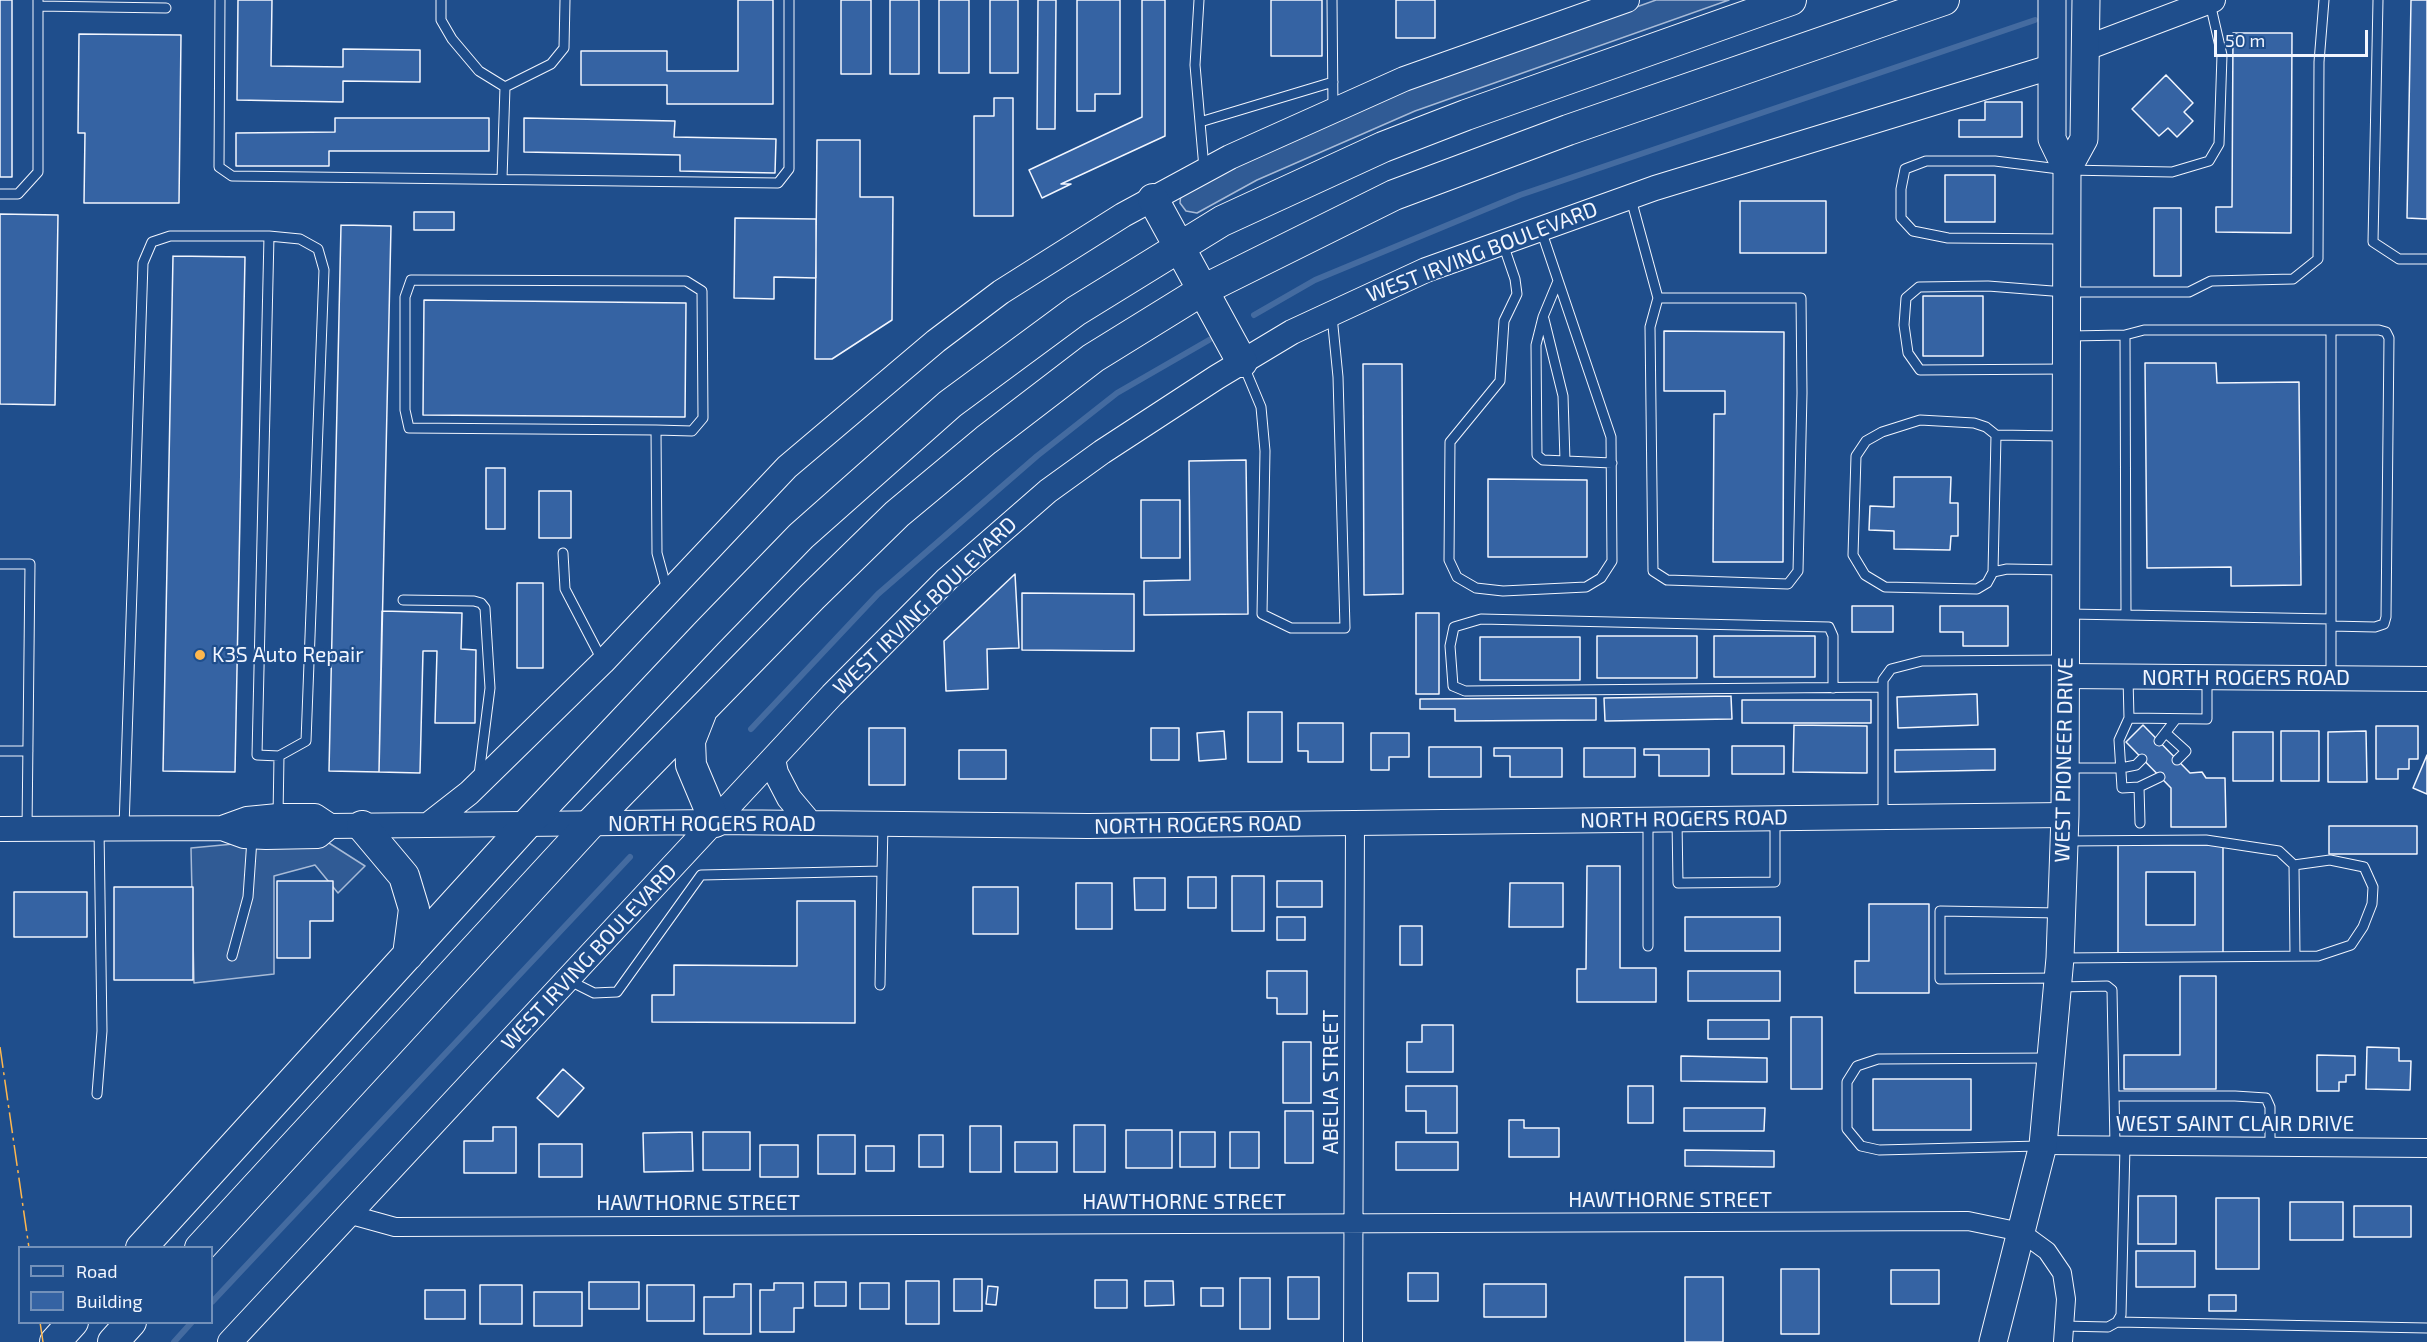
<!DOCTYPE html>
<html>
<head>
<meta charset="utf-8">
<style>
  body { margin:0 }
  #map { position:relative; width:2427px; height:1342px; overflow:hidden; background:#1f4e8c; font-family:"Exo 2",sans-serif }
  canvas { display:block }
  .legend { position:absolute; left:18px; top:1246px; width:195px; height:78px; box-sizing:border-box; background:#1f4e8c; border:2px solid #7391ba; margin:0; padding:8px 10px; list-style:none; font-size:18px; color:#f2f6ff }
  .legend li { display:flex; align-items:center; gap:12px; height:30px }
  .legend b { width:30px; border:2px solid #7391ba }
  .scale { position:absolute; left:2214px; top:30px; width:154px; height:27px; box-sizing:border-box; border:3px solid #f2f6ff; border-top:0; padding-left:8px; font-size:18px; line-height:21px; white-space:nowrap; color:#f2f6ff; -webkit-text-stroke:4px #1f4e8c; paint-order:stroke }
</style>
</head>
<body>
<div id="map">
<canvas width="2427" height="1342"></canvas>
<ul class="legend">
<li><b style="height:8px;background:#1f4e8c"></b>Road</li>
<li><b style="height:16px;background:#3563a3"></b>Building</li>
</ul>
<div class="scale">50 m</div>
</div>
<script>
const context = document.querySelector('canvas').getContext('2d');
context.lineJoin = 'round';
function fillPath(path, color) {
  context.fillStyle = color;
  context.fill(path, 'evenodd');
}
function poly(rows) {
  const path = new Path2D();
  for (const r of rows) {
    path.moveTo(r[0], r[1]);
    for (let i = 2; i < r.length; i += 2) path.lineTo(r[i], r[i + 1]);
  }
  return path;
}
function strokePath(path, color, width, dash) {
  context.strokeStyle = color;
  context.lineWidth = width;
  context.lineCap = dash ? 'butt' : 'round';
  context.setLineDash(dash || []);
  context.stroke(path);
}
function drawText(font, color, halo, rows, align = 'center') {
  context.font = font + ' "Exo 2",sans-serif';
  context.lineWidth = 4.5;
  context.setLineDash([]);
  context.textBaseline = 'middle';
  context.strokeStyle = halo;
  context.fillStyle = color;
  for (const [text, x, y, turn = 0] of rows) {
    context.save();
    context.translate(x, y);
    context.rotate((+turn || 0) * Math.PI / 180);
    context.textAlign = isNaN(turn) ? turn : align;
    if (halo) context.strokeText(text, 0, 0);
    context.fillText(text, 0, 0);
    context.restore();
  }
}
const built = poly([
  [1656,0,1729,0,1415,111,1257,180,1197,213,1186,211,1180,203,1181,193,1306,131,1423,83,1656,0],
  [318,836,365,866,338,893,315,865,274,876,274,974,194,983,191,848,318,836]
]);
const stream = poly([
  [1254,315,1315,280,1520,195,2035,20],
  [751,729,878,594,1037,456,1117,393,1209,340],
  [212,1302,630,857],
  [174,1342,192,1322]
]);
const building = poly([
  [0,0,12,0,12,177,0,177,0,0],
  [238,0,272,0,271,66,343,67,343,49,420,50,420,82,343,81,343,102,237,100,238,0],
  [738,0,773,0,773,104,667,104,667,85,581,85,581,51,667,51,667,71,738,71,738,0],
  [841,0,871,0,871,74,841,74,841,0],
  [890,0,919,0,919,74,890,74,890,0],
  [939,0,969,0,969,73,939,73,939,0],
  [990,0,1018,0,1018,73,990,73,990,0],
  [1038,0,1056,0,1055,129,1037,129,1038,0],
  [1077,0,1120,0,1120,94,1095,94,1095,111,1077,111,1077,0],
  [1142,0,1165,0,1165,136,1061,184,1071,184,1042,198,1029,170,1142,117,1142,0],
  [1271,0,1322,0,1322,56,1271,56,1271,0],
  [1396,0,1435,0,1435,38,1396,38,1396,0],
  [2411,0,2427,0,2427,219,2407,218,2411,0],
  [2233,33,2292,33,2291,233,2216,232,2216,207,2232,207,2233,33],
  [79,34,181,35,179,203,84,203,85,133,78,133,79,34],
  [2166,75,2193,103,2184,112,2193,121,2177,137,2168,128,2159,136,2132,109,2166,75],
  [994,98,1013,98,1013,216,974,216,974,116,994,116,994,98],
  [1985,102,2022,102,2022,137,1959,137,1959,120,1985,120,1985,102],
  [335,118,489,118,489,151,329,151,329,166,236,166,236,133,335,132,335,118],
  [524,118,675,121,674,137,776,139,775,173,680,171,680,155,524,152,524,118],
  [817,140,860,140,860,197,893,197,892,320,832,359,815,359,817,140],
  [1945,175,1995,175,1995,222,1945,222,1945,175],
  [1740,201,1826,201,1826,253,1740,253,1740,201],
  [2154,208,2181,208,2181,276,2154,276,2154,208],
  [414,212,454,212,454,230,414,230,414,212],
  [0,214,58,215,55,405,0,404,0,214],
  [735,218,816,219,816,278,774,277,774,299,734,298,735,218],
  [341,225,391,226,379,772,329,771,341,225],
  [173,256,245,257,235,772,163,771,173,256],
  [1923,296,1983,296,1983,356,1923,356,1923,296],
  [424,300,686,303,685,417,423,415,424,300],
  [1664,331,1784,332,1783,562,1713,562,1714,414,1725,414,1725,391,1664,391,1664,331],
  [2145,363,2216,363,2217,383,2299,382,2301,585,2231,586,2231,567,2147,568,2145,363],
  [1363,364,1402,364,1403,594,1364,595,1363,364],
  [1246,460,1248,614,1144,615,1144,581,1190,580,1189,461,1246,460],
  [486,468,505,468,505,529,486,529,486,468],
  [1894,477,1951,477,1950,503,1958,503,1958,536,1951,536,1950,550,1894,549,1894,531,1869,530,1870,506,1894,507,1894,477],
  [1488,479,1587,480,1587,557,1488,557,1488,479],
  [539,491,571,491,571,538,539,538,539,491],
  [1141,500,1180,500,1180,558,1141,558,1141,500],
  [1015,574,1019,648,987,649,988,689,946,691,944,641,1015,574],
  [517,583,543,583,543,668,517,668,517,583],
  [1022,593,1134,594,1134,651,1022,650,1022,593],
  [1852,606,1893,606,1893,632,1852,632,1852,606],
  [1940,606,2008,606,2008,646,1963,646,1963,632,1940,632,1940,606],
  [382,611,462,613,461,649,476,650,475,723,435,723,437,651,423,651,420,773,379,772,382,611],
  [1416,613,1439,613,1439,694,1416,694,1416,613],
  [1597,636,1697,636,1697,678,1597,678,1597,636],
  [1714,636,1815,636,1815,677,1714,677,1714,636],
  [1480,637,1580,637,1580,680,1480,680,1480,637],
  [1977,694,1978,725,1898,728,1897,697,1977,694],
  [1731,696,1732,719,1605,721,1604,698,1731,696],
  [1596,698,1596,720,1455,721,1455,709,1420,709,1420,699,1596,698],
  [1742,700,1871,700,1871,723,1742,723,1742,700],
  [1248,712,1282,712,1282,762,1248,762,1248,712],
  [1298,723,1343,723,1343,762,1308,762,1308,751,1298,751,1298,723],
  [1794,725,1867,726,1867,773,1793,772,1794,725],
  [2143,725,2190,773,2202,772,2206,778,2225,778,2226,827,2171,827,2171,788,2126,742,2143,725],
  [2376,726,2418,726,2418,759,2409,759,2409,769,2398,769,2398,779,2376,779,2376,726],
  [869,728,905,728,905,785,869,785,869,728],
  [1151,728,1179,728,1179,760,1151,760,1151,728],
  [1224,731,1226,759,1199,761,1197,733,1224,731],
  [2281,731,2319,731,2319,781,2281,781,2281,731],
  [2366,731,2367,782,2328,782,2328,732,2366,731],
  [2233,732,2273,732,2273,781,2233,781,2233,732],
  [1371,733,1409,733,1409,757,1389,757,1389,770,1371,770,1371,733],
  [1732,746,1784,746,1784,774,1732,774,1732,746],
  [1429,747,1481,747,1481,777,1429,777,1429,747],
  [1494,748,1562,748,1562,777,1510,777,1510,756,1494,756,1494,748],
  [1584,748,1635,748,1635,777,1584,777,1584,748],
  [1644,749,1709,749,1709,776,1659,776,1659,755,1644,755,1644,749],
  [1995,749,1995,770,1895,772,1895,750,1995,749],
  [959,750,1006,750,1006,779,959,779,959,750],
  [2427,755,2427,794,2413,788,2427,755],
  [2329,826,2417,826,2417,854,2329,854,2329,826],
  [2118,845,2223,845,2223,953,2118,953,2118,845],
  [2146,872,2195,872,2195,925,2146,925,2146,872],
  [1587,866,1620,866,1620,968,1656,968,1656,1002,1577,1002,1577,969,1586,969,1587,866],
  [1232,876,1264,876,1264,931,1232,931,1232,876],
  [1188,877,1216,877,1216,908,1188,908,1188,877],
  [1134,878,1165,878,1165,910,1135,910,1134,878],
  [277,881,333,881,333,921,310,921,310,958,277,958,277,881],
  [1277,881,1322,881,1322,907,1277,907,1277,881],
  [1076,883,1112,883,1112,929,1076,929,1076,883],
  [1510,883,1563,883,1563,927,1509,927,1510,883],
  [114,887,193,887,193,980,114,980,114,887],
  [973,887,1018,887,1018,934,973,934,973,887],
  [14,892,87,892,87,937,14,937,14,892],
  [797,901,855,901,855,1023,652,1022,652,995,674,995,674,965,797,966,797,901],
  [1869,904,1929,904,1929,993,1855,993,1855,961,1869,961,1869,904],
  [1277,917,1305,917,1305,940,1277,940,1277,917],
  [1685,917,1780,917,1780,951,1685,951,1685,917],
  [1400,926,1422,926,1422,965,1400,965,1400,926],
  [1267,971,1307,971,1307,1014,1277,1014,1277,998,1267,998,1267,971],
  [1688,971,1780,971,1780,1001,1688,1001,1688,971],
  [2180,976,2216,976,2216,1089,2124,1089,2124,1055,2180,1055,2180,976],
  [1791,1017,1822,1017,1822,1089,1791,1089,1791,1017],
  [1708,1020,1769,1020,1769,1039,1708,1039,1708,1020],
  [1422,1025,1453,1025,1453,1072,1407,1072,1407,1042,1422,1042,1422,1025],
  [1283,1042,1311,1042,1311,1103,1283,1103,1283,1042],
  [2367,1047,2399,1048,2399,1061,2411,1061,2410,1090,2366,1089,2367,1047],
  [2317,1055,2355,1056,2355,1075,2346,1075,2346,1082,2339,1082,2339,1091,2317,1091,2317,1055],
  [1681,1056,1767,1058,1767,1082,1681,1081,1681,1056],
  [563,1069,584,1088,558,1117,537,1098,563,1069],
  [1873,1079,1971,1079,1971,1130,1873,1130,1873,1079],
  [1406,1086,1457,1086,1457,1133,1426,1133,1426,1111,1406,1111,1406,1086],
  [1628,1086,1653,1086,1653,1123,1628,1123,1628,1086],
  [1684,1108,1765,1108,1764,1131,1684,1131,1684,1108],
  [1285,1111,1313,1111,1313,1163,1285,1163,1285,1111],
  [1509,1120,1524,1120,1524,1128,1559,1128,1559,1157,1509,1157,1509,1120],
  [1074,1125,1105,1125,1105,1172,1074,1172,1074,1125],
  [970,1126,1001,1126,1001,1172,970,1172,970,1126],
  [493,1127,516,1127,516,1173,464,1173,464,1141,493,1141,493,1127],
  [1126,1130,1172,1130,1172,1168,1126,1168,1126,1130],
  [692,1132,693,1171,644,1172,643,1133,692,1132],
  [703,1132,750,1132,750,1170,703,1170,703,1132],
  [1180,1132,1215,1132,1215,1167,1180,1167,1180,1132],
  [1230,1132,1259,1132,1259,1168,1230,1168,1230,1132],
  [818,1135,855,1135,855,1174,818,1174,818,1135],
  [919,1135,943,1135,943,1167,919,1167,919,1135],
  [1015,1142,1057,1142,1057,1172,1015,1172,1015,1142],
  [1396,1142,1458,1142,1458,1170,1396,1170,1396,1142],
  [539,1144,582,1144,582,1177,539,1177,539,1144],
  [760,1145,798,1145,798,1177,760,1177,760,1145],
  [866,1146,894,1146,894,1171,866,1171,866,1146],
  [1685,1150,1774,1151,1774,1167,1685,1166,1685,1150],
  [2138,1196,2176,1196,2176,1244,2138,1244,2138,1196],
  [2216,1198,2259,1198,2259,1269,2216,1269,2216,1198],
  [2290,1202,2343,1202,2343,1240,2290,1240,2290,1202],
  [2354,1206,2411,1206,2411,1237,2354,1237,2354,1206],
  [2136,1251,2195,1251,2195,1287,2136,1287,2136,1251],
  [1781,1269,1819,1269,1819,1334,1781,1334,1781,1269],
  [1891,1270,1939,1270,1939,1304,1891,1304,1891,1270],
  [1408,1273,1438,1273,1438,1301,1408,1301,1408,1273],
  [1288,1277,1319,1277,1319,1319,1288,1319,1288,1277],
  [1685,1277,1723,1277,1723,1342,1685,1342,1685,1277],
  [1240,1278,1270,1278,1270,1329,1240,1329,1240,1278],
  [954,1279,982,1279,982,1311,954,1311,954,1279],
  [1095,1280,1127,1280,1127,1308,1095,1308,1095,1280],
  [906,1281,939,1281,939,1324,906,1324,906,1281],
  [1145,1281,1173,1281,1174,1305,1145,1306,1145,1281],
  [589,1282,639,1282,639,1309,589,1309,589,1282],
  [815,1282,846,1282,846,1306,815,1306,815,1282],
  [774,1283,803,1283,803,1308,794,1308,794,1332,760,1332,760,1290,774,1290,774,1283],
  [860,1283,889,1283,889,1309,860,1309,860,1283],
  [734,1284,751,1284,751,1334,704,1334,704,1297,734,1297,734,1284],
  [1484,1284,1546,1284,1546,1317,1484,1317,1484,1284],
  [480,1285,522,1285,522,1324,480,1324,480,1285],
  [647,1285,694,1285,694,1321,647,1321,647,1285],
  [988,1286,998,1287,996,1305,986,1304,988,1286],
  [1201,1288,1223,1288,1223,1306,1201,1306,1201,1288],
  [425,1290,465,1290,465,1319,425,1319,425,1290],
  [534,1292,582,1292,582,1326,534,1326,534,1292],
  [2209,1295,2236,1295,2236,1311,2209,1311,2209,1295]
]);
const service = poly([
  [220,0,219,167,232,176,778,183,789,169,789,0],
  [441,0,441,20,452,39,479,71,505,87],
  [1199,0,1195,65,1204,168],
  [1332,0,1333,109],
  [2378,0,2373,242,2399,259,2427,259],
  [38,6,166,8],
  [1200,122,1333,82],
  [502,179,505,87,551,64,564,48,565,0],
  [0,194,18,194,38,172,38,0],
  [1631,199,1658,298,1650,327,1653,571,1667,580,1788,584,1798,571,1802,393,1801,298,1658,298],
  [269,236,257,755,279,756],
  [2063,239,1948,238,1913,231,1901,218,1901,189,1905,169,1926,161,1995,161,2067,170,2172,172,2209,161,2219,144,2222,55,2210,3],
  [1503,244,1515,279,1517,294,1504,321,1500,381,1450,442,1449,560,1457,577,1476,588,1503,591,1586,587,1601,578,1612,561,1611,437,1541,230],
  [1558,281,1543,317,1536,345,1537,455,1543,460,1612,463],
  [1544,319,1563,396,1565,461],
  [2125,335,2126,615,2331,619],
  [2070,336,2125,335,2144,330,2331,330,2331,676],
  [1243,364,1261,407,1265,451,1262,614,1291,628,1345,628,1338,377,1332,316],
  [2065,369,1920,370,1908,353,1904,325,1906,298,1919,287,1988,286,2065,292,2189,292,2211,281,2293,279,2318,259,2319,62,2324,0],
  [656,430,409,428,405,410,405,297,411,280,686,281,702,291,703,418,692,431,656,430,657,553,667,590],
  [2062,436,1996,435,1986,427,1974,423,1920,420,1882,432,1866,441,1856,456,1853,555,1865,575,1885,587,1977,589,1987,583,1993,572,2007,569,2065,570],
  [563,553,565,589,602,660],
  [0,564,30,564,27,829],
  [1993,572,1996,435],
  [403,600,474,601,481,603,485,608,490,688,479,775],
  [2068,614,2126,615],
  [2331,626,2375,627,2384,624,2386,617,2389,338,2386,332,2379,330,2331,330],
  [2128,678,2129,718,2207,719,2207,678],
  [1833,688,1833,636,1829,627,1481,619,1454,627,1450,646,1453,686,1465,691,1883,687],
  [2129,718,2119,740,2122,788,2139,787,2160,777],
  [2166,733,2186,751,2177,760],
  [2159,741,2176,719],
  [0,751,28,751],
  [2068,768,2121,768,2136,765,2142,759],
  [2139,787,2140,823],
  [1883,816,1883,680,1891,669,1922,661,2063,660],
  [1677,822,1678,883,1775,882,1775,820],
  [124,827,143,263,152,242,170,236,269,236,300,239,318,249,324,270,306,741,279,756,278,816],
  [2066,841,2206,840,2279,851,2294,865,2295,956],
  [882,871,883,825],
  [1648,946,1648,822],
  [232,956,248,897,252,839],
  [2061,958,2318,956,2351,945,2363,927,2372,904,2373,887,2364,867,2330,860,2294,865],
  [2056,978,1940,979,1940,911,2060,913],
  [570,981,594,993,617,992,701,875,882,871,880,985],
  [2060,987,2107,986,2112,990,2115,1146],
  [97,1094,102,1031,99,829],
  [2114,1096,2235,1096,2266,1098,2270,1107,2270,1147],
  [2039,1146,1879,1150,1861,1146,1847,1129,1847,1082,1857,1066,1878,1059,2047,1058],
  [2117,1322,2427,1328],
  [2063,1326,2108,1327,2117,1322,2121,1315,2125,1146]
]);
const minor = poly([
  [2043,1145,2427,1148],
  [348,1214,395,1227,1968,1221,2021,1232,2047,1251,2062,1273,2066,1299,2063,1342],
  [1353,1342,1355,823]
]);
const tertiary = poly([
  [2086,48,2213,0],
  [2065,676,2427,679],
  [773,759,776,773,789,798,810,823],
  [428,825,469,793,603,662,787,467,936,341,1001,292,1123,215,1230,157,1404,79,1627,0],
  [222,828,247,819,278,816,315,816,330,826,715,822,1088,826,2065,815],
  [0,829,222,828,244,836,266,837,318,836,330,826],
  [230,1342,832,695,947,579,1048,491,1102,452,1217,377,1292,332,1426,270,1655,188,2051,67]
]);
const secondary = poly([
  [2067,170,2084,139,2086,0],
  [1993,1342,2043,1145,2060,958,2065,815,2067,170,2052,139,2052,0]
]);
const primary = poly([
  [1153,199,1242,362],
  [701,713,690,741,691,765,715,822],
  [362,826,404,876,414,909,408,955],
  [141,1248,526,825,707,633,801,536,950,404,1076,311,1222,221,1383,147,1466,115,1791,0],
  [200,1248,590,824,812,597,897,514,986,440,1093,358,1203,290,1394,195,1568,130,1944,0],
  [55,1342,73,1322],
  [113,1342,131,1322]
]);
const power = poly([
  [0,1047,29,1248],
  [40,1322,43,1342]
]);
const markers = [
  [200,655,6,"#ffb74d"]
];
const streetNames = [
  ["WEST IRVING BOULEVARD",1482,252,-21],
  ["WEST IRVING BOULEVARD",925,606,-44],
  ["NORTH ROGERS ROAD",2246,678],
  ["WEST PIONEER DRIVE",2064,760,-89],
  ["NORTH ROGERS ROAD",1684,819,-1],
  ["NORTH ROGERS ROAD",712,824],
  ["NORTH ROGERS ROAD",1198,825,-1],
  ["WEST IRVING BOULEVARD",589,957,-47],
  ["ABELIA STREET",1331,1082,-90],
  ["WEST SAINT CLAIR DRIVE",2235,1124],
  ["HAWTHORNE STREET",1670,1200],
  ["HAWTHORNE STREET",1184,1202],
  ["HAWTHORNE STREET",698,1203]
];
const poiNames = [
  ["K3S Auto Repair",212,655]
];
fillPath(built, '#305b95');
strokePath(built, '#a8bbd7', 1.5);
strokePath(stream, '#446ba0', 6);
fillPath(building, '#3563a3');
strokePath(building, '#f2f6ff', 1.5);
strokePath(service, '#f2f6ff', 11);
strokePath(minor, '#f2f6ff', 20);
strokePath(tertiary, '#f2f6ff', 26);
strokePath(secondary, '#f2f6ff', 29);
strokePath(primary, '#f2f6ff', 32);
strokePath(service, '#1f4e8c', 9);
strokePath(minor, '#1f4e8c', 18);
strokePath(tertiary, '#1f4e8c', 24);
strokePath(secondary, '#1f4e8c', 27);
strokePath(primary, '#1f4e8c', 30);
strokePath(power, '#ffb74d', 1.5, [21, 4.5, 3, 4.5]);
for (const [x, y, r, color] of markers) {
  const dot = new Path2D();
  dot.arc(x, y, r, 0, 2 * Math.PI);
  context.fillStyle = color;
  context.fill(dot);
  strokePath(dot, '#1f4e8c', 2);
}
drawText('21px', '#f2f6ff', '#1f4e8c', streetNames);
drawText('21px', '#f2f6ff', '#1f4e8c', poiNames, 'left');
</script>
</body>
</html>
